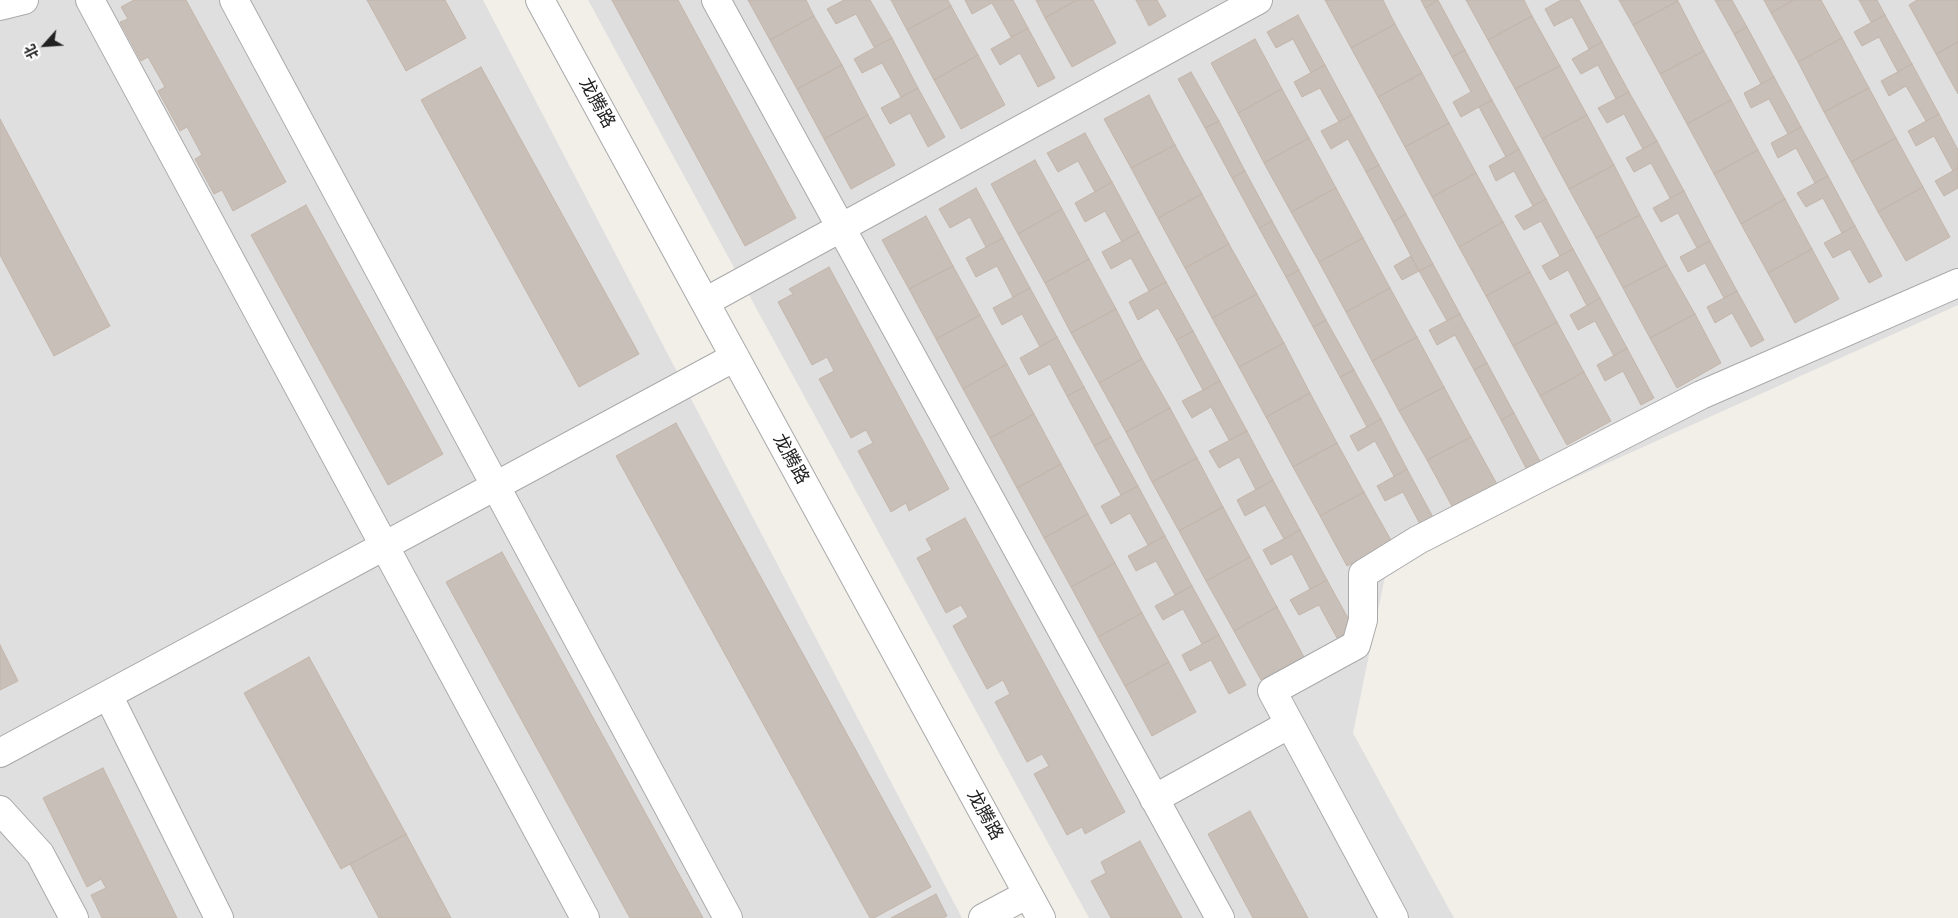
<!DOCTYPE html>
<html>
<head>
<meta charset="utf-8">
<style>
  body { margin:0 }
  #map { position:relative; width:1958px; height:918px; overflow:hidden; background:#f2efe9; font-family:"Public Sans","Noto Sans SC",sans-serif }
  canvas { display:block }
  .north { position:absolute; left:20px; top:20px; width:50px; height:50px; -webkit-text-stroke:4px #fff; paint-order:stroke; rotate:244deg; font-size:14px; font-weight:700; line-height:20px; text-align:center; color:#222 }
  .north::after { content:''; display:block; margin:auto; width:18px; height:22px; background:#222; clip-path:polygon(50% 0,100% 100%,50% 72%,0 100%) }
</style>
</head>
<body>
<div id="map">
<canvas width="1958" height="918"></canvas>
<div class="north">北</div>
</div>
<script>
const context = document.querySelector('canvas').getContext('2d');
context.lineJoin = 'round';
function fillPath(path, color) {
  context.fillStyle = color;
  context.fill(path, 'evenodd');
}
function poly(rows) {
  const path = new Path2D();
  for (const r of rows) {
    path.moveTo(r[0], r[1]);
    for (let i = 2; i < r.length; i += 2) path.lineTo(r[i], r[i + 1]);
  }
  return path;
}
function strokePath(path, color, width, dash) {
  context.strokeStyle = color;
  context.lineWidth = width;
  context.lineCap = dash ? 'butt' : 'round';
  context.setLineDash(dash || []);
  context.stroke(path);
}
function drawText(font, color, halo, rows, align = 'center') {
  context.font = font + ' "Public Sans","Noto Sans SC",sans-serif';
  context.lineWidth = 4.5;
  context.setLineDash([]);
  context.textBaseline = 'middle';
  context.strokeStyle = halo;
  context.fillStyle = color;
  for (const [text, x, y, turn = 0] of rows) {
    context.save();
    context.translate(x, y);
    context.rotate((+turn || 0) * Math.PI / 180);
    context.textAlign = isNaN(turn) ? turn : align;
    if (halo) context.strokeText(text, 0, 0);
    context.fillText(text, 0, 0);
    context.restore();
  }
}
const residential = poly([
  [0,0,483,0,962,918,0,918],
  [588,0,1958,0,1958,305,1388,562,1353,733,1454,918,1089,918]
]);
const building = poly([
  [134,0,186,0,286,182,233,211,222,190,214,194,195,159,202,155,187,127,180,131,158,91,165,87,148,57,141,61,120,22,128,19,121,7,134,0],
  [367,0,445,0,466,38,406,71,367,0],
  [612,0,678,0,796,218,745,246,612,0],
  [748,0,806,0,814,16,770,40,748,0],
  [844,0,870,0,892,38,874,47,856,14,836,24,827,9,844,0],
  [891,0,948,0,951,6,907,30,891,0],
  [965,0,1013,0,1028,28,1011,37,992,3,972,14,965,0],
  [1036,0,1077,0,1045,18,1036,0],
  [1077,0,1093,0,1116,43,1072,67,1045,18,1077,0],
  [1136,0,1157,0,1166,16,1149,26,1136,0],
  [1325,0,1383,0,1395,24,1351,48,1325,0],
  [1421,0,1438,0,1425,8,1421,0],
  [1438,0,1465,50,1452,57,1425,8,1438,0],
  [1466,0,1524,0,1532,16,1488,40,1466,0],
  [1561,0,1579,0,1602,42,1589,49,1572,17,1554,26,1545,9,1561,0],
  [1619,0,1677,0,1678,1,1633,25,1619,0],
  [1715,0,1732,0,1747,27,1734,34,1715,0],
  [1764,0,1794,0,1771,13,1764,0],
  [1794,0,1821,0,1842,38,1798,62,1771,13,1794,0],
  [1859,0,1877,0,1885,15,1871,22,1859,0],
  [1917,0,1958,0,1958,42,1936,54,1909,5,1917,0],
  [1678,1,1704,51,1660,74,1633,25,1678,1],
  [951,6,978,55,934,80,907,30,951,6],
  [1298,15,1325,65,1311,73,1293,39,1276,48,1267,32,1298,15],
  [1885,15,1912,64,1898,72,1879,37,1862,46,1854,32,1885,15],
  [814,16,842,65,797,89,770,40,814,16],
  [1532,16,1560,66,1515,89,1488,40,1532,16],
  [1395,24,1422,73,1378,97,1351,48,1395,24],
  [1747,27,1774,77,1761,84,1734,34,1747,27],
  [1028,28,1055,78,1038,87,1020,53,1000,65,991,49,1028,28],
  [892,38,918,88,901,97,882,63,862,73,854,59,892,38],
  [1842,38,1869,88,1824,112,1798,62,1842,38],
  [1255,39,1282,89,1238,113,1211,63,1255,39],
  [1602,42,1629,92,1616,99,1598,65,1581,74,1572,59,1602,42],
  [1958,42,1958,94,1936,54,1958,42],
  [1465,50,1492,100,1461,117,1453,102,1471,92,1452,57,1465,50],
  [1704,51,1731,100,1687,124,1660,74,1704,51],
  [978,55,1005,105,961,129,934,80,978,55],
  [1912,64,1939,114,1926,121,1906,86,1889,96,1881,81,1912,64],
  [842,65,868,115,824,139,797,89,842,65],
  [1325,65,1352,115,1339,122,1320,88,1302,97,1294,82,1325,65],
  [1560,66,1587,115,1542,139,1515,89,1560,66],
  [481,67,639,354,579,387,421,100,481,67],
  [1191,72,1219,121,1205,128,1178,79,1191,72],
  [1422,73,1449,123,1405,147,1378,97,1422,73],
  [1774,77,1801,127,1788,134,1769,99,1751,108,1744,93,1774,77],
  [918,88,945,137,928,147,910,113,890,124,881,108,918,88],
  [1869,88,1896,138,1851,162,1824,112,1869,88],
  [1282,89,1309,138,1264,163,1238,113,1282,89],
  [1629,92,1657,141,1643,149,1624,114,1607,123,1598,108,1629,92],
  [1149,95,1175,145,1131,168,1104,119,1149,95],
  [1492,100,1519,149,1506,157,1479,107,1492,100],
  [1731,100,1758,150,1714,174,1687,124,1731,100],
  [1939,114,1958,150,1958,168,1953,171,1934,136,1916,146,1908,131,1939,114],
  [868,115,895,165,851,189,824,139,868,115],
  [1352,115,1379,165,1366,172,1348,139,1331,149,1321,131,1352,115],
  [1587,115,1614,165,1569,189,1542,139,1587,115],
  [0,119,110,326,54,356,0,255,0,119],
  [1219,121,1245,171,1232,178,1205,128,1219,121],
  [1449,123,1476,173,1432,197,1405,147,1449,123],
  [1801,127,1828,176,1815,183,1796,148,1778,158,1771,143,1801,127],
  [1085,133,1112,182,1095,192,1078,161,1058,172,1047,153,1085,133],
  [1309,138,1336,188,1291,212,1264,163,1309,138],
  [1896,138,1923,187,1878,212,1851,162,1896,138],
  [1657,141,1684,191,1670,198,1651,163,1634,172,1626,158,1657,141],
  [1175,145,1202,194,1158,218,1131,168,1175,145],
  [1519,149,1546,199,1533,206,1514,171,1496,181,1489,166,1519,149],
  [1758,150,1785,199,1741,224,1714,174,1758,150],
  [1035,160,1062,209,1018,234,991,184,1035,160],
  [1379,165,1406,214,1393,222,1366,172,1379,165],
  [1614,165,1640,215,1596,238,1569,189,1614,165],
  [1958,168,1958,188,1944,196,1935,181,1958,168],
  [1245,171,1272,221,1259,228,1232,178,1245,171],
  [1476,173,1503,222,1459,247,1432,197,1476,173],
  [1828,176,1855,226,1842,233,1823,198,1806,207,1797,193,1828,176],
  [1112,182,1139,232,1122,242,1105,211,1085,222,1075,203,1112,182],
  [1923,187,1950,237,1906,261,1878,212,1923,187],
  [976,188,1003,238,986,247,970,217,950,228,939,209,976,188],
  [1336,188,1363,238,1319,262,1291,212,1336,188],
  [1684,191,1710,241,1697,248,1678,213,1661,222,1653,208,1684,191],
  [1202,194,1229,244,1185,268,1158,218,1202,194],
  [1546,199,1573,249,1560,256,1541,221,1524,230,1515,216,1546,199],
  [1785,199,1812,249,1768,273,1741,224,1785,199],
  [306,205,443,454,388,485,251,235,306,205],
  [1062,209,1089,259,1045,283,1018,234,1062,209],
  [1406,214,1433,264,1419,271,1393,222,1406,214],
  [1640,215,1667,265,1623,288,1596,238,1640,215],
  [926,216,953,266,909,289,882,240,926,216],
  [1272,221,1299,270,1286,277,1259,228,1272,221],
  [1503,222,1530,272,1486,296,1459,247,1503,222],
  [1855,226,1882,276,1869,283,1850,249,1833,258,1824,243,1855,226],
  [1139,232,1166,282,1149,291,1131,258,1111,269,1102,252,1139,232],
  [1003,238,1030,288,1013,297,997,266,976,277,966,258,1003,238],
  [1363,238,1390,288,1346,312,1319,262,1363,238],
  [1710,241,1737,291,1724,298,1705,263,1688,272,1680,257,1710,241],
  [1229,244,1257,294,1212,318,1185,268,1229,244],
  [1573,249,1600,298,1587,306,1568,270,1550,280,1542,266,1573,249],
  [1812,249,1839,299,1795,323,1768,273,1812,249],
  [1411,256,1419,271,1402,280,1394,266,1411,256],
  [1089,259,1116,309,1071,333,1045,283,1089,259],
  [1433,264,1460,314,1447,321,1419,271,1433,264],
  [1667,265,1695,314,1650,338,1623,288,1667,265],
  [953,266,980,315,936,339,909,289,953,266],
  [829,267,949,489,909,511,906,503,891,512,858,451,873,443,866,430,851,438,819,379,834,371,827,357,812,365,778,302,793,294,789,289,829,267],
  [1299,270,1326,320,1313,327,1286,277,1299,270],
  [1530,272,1557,322,1513,346,1486,296,1530,272],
  [1166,282,1193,331,1176,340,1158,308,1138,320,1129,302,1166,282],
  [1030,288,1057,337,1040,347,1022,314,1002,325,993,308,1030,288],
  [1390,288,1417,337,1372,361,1346,312,1390,288],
  [1737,291,1764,340,1751,347,1732,313,1715,323,1707,307,1737,291],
  [1257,294,1284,343,1239,367,1212,318,1257,294],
  [1600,298,1627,348,1614,356,1595,321,1578,330,1570,315,1600,298],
  [1116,309,1142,359,1099,383,1071,333,1116,309],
  [1460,314,1487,363,1474,370,1455,335,1437,345,1429,330,1460,314],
  [1695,314,1721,363,1677,388,1650,338,1695,314],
  [980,315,1007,364,963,389,936,339,980,315],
  [1326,320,1354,370,1340,377,1313,327,1326,320],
  [1557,322,1584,372,1540,396,1513,346,1557,322],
  [1193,331,1220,381,1203,390,1176,340,1193,331],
  [1057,337,1084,387,1067,396,1050,364,1029,375,1020,358,1057,337],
  [1417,337,1444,387,1399,411,1372,361,1417,337],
  [1284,343,1310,393,1266,417,1239,367,1284,343],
  [1627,348,1654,398,1641,405,1623,371,1605,381,1597,365,1627,348],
  [1142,359,1170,408,1126,432,1099,383,1142,359],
  [1487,363,1514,413,1501,420,1474,370,1487,363],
  [1007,364,1034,414,990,438,963,389,1007,364],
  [1354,370,1381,419,1367,427,1340,377,1354,370],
  [1584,372,1611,421,1567,445,1540,396,1584,372],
  [1220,381,1247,431,1229,440,1211,407,1192,418,1182,401,1220,381],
  [1084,387,1111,437,1094,446,1067,396,1084,387],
  [1444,387,1471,437,1427,460,1399,411,1444,387],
  [1310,393,1337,443,1293,467,1266,417,1310,393],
  [1170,408,1197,458,1152,482,1126,432,1170,408],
  [1514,413,1541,463,1527,470,1501,420,1514,413],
  [1034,414,1061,464,1017,488,990,438,1034,414],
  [1381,419,1407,469,1394,476,1375,441,1358,451,1350,436,1381,419],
  [676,423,931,887,874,918,870,918,616,456,676,423],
  [1247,431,1273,480,1256,490,1239,457,1219,468,1209,451,1247,431],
  [1111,437,1138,486,1121,495,1094,446,1111,437],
  [1471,437,1498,486,1454,510,1427,460,1471,437],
  [1337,443,1364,492,1320,516,1293,467,1337,443],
  [1197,458,1223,507,1179,531,1152,482,1197,458],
  [1061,464,1088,514,1044,538,1017,488,1061,464],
  [1407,469,1434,519,1421,526,1403,492,1385,501,1377,486,1407,469],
  [1273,480,1300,530,1284,539,1265,505,1245,516,1237,500,1273,480],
  [1138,486,1165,536,1148,545,1130,513,1111,524,1101,506,1138,486],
  [1364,492,1392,542,1347,566,1320,516,1364,492],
  [1223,507,1250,557,1206,581,1179,531,1223,507],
  [1088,514,1115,563,1071,587,1044,538,1088,514],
  [965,518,1125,812,1085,834,1082,827,1067,835,1034,774,1049,766,1042,754,1027,762,995,702,1010,694,1003,680,987,689,953,626,968,617,961,605,946,613,917,558,932,550,926,539,965,518],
  [1300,530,1327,580,1310,589,1292,554,1271,565,1263,550,1300,530],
  [1165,536,1192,586,1175,595,1156,561,1136,571,1128,556,1165,536],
  [502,552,703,918,630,918,446,582,502,552],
  [1250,557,1277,607,1234,631,1206,581,1250,557],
  [1115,563,1142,613,1098,637,1071,587,1115,563],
  [1327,580,1354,629,1337,638,1319,605,1299,615,1290,600,1327,580],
  [1192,586,1219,635,1202,644,1183,609,1163,620,1155,606,1192,586],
  [1277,607,1304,657,1261,680,1234,631,1277,607],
  [1142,613,1169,662,1125,686,1098,637,1142,613],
  [1219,635,1246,685,1229,694,1211,660,1190,671,1182,655,1219,635],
  [0,645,18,681,0,690,0,645],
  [309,657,406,834,341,869,244,693,309,657],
  [1169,662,1196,712,1152,736,1125,686,1169,662],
  [103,768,177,918,102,918,91,895,106,888,101,879,87,887,43,798,103,768],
  [1250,811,1308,918,1253,918,1208,834,1250,811],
  [406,834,451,918,379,918,350,864,406,834],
  [1140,841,1182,918,1111,918,1091,881,1106,873,1101,862,1140,841],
  [936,894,947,916,943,918,891,918,936,894]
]);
const minor = poly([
  [90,0,585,918],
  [234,0,728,918],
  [540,0,1041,918],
  [716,0,1220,918],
  [0,6,24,0],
  [705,302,1258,0],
  [108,695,219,918],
  [0,753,735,357],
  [1154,799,1288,725],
  [0,810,40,854,74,918],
  [983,918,1028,894],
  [1394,918,1272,691,1356,645,1363,620,1363,574,1418,540,1701,395,1958,283]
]);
const streetNames = [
  ["龙腾路",597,103,61],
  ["龙腾路",791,459,61],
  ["龙腾路",985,815,61]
];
fillPath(residential, '#e0dfdf');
fillPath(building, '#c7bfb8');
strokePath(building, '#c4b6ab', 1);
strokePath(minor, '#a9a9a9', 30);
strokePath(minor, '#fff', 28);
drawText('18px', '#222', '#fff', streetNames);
</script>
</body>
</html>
